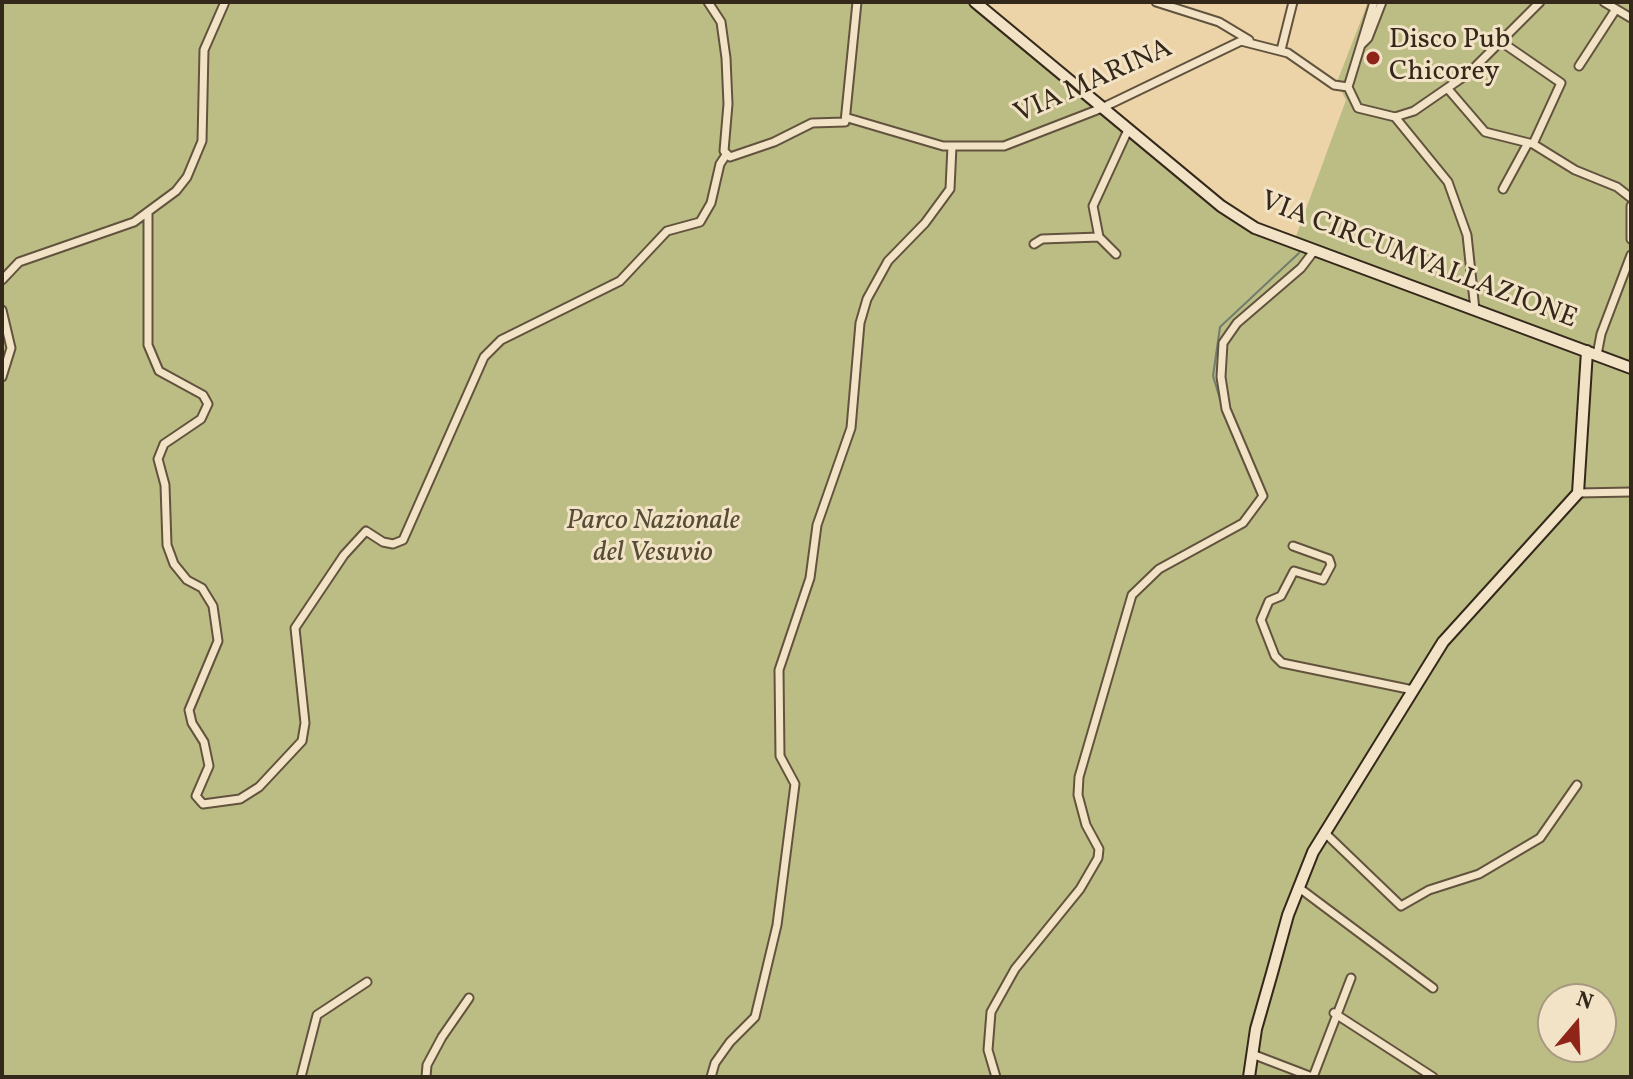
<!DOCTYPE html>
<html>
<head>
<meta charset="utf-8">
<style>
  body { margin:0 }
  #map { position:relative; width:1633px; height:1079px; overflow:hidden; background:#edd4a8; font-family:Vollkorn,serif }
  canvas { display:block }
  .frame { position:absolute; inset:0; border:4px solid #34281b; pointer-events:none }
  .north { position:absolute; left:1537px; top:983px; width:80px; height:80px; box-sizing:border-box; background:#f3e3c6; border:2px solid #a79882; border-radius:50%; rotate:19deg; font-size:22px; font-weight:700; line-height:32px; text-align:center; color:#34281b }
  .north::after { content:''; display:block; margin:auto; width:28px; height:36px; background:#8f2418; clip-path:polygon(50% 0,100% 100%,50% 72%,0 100%) }
</style>
</head>
<body>
<div id="map">
<canvas width="1633" height="1079"></canvas>
<div class="frame"></div>
<div class="north">N</div>
</div>
<script>
const context = document.querySelector('canvas').getContext('2d');
context.lineJoin = 'round';
function fillPath(path, color) {
  context.fillStyle = color;
  context.fill(path, 'evenodd');
}
function poly(rows) {
  const path = new Path2D();
  for (const r of rows) {
    path.moveTo(r[0], r[1]);
    for (let i = 2; i < r.length; i += 2) path.lineTo(r[i], r[i + 1]);
  }
  return path;
}
function strokePath(path, color, width, dash) {
  context.strokeStyle = color;
  context.lineWidth = width;
  context.lineCap = dash ? 'butt' : 'round';
  context.setLineDash(dash || []);
  context.stroke(path);
}
function drawText(font, color, halo, rows, align = 'center') {
  context.font = font + ' Vollkorn,serif';
  context.lineWidth = 6;
  context.setLineDash([]);
  context.textBaseline = 'middle';
  context.strokeStyle = halo;
  context.fillStyle = color;
  for (const [text, x, y, turn = 0] of rows) {
    context.save();
    context.translate(x, y);
    context.rotate((+turn || 0) * Math.PI / 180);
    context.textAlign = isNaN(turn) ? turn : align;
    if (halo) context.strokeText(text, 0, 0);
    context.fillText(text, 0, 0);
    context.restore();
  }
}
const green = poly([
  [2,2,979,2,1127,126,1245,218,1295,239,1346,100,1337,82,1368,2,1631,2,1631,1077,2,1077],
  [1553,999,1601,999,1601,1047,1553,1047]
]);
const stream = poly([
  [1226,419,1213,376,1220,327,1299,253]
]);
const street = poly([
  [708,2,721,22,726,58,728,104,724,151,730,157,774,142,812,123,845,122,857,2],
  [1156,2,1219,22,1249,40],
  [1604,2,1631,18],
  [1500,41,1561,83,1533,144],
  [1361,45,1368,38,1382,2],
  [1281,50,1293,2],
  [1579,66,1616,9],
  [1348,87,1358,108,1395,117,1414,111,1469,73,1540,2],
  [1348,87,1374,2],
  [1448,89,1485,132,1533,144,1575,170,1617,187,1631,198],
  [1395,117,1448,182,1467,235,1475,310],
  [848,118,943,146,1004,146,1102,108,1241,41,1288,53,1334,85,1348,87],
  [1503,189,1528,143],
  [1631,206,1631,239],
  [148,214,148,345,159,371,203,395,208,404,201,419,164,444,158,459,165,485,167,545,174,564,187,580,202,588,213,606,218,641,189,710,192,723,204,742,209,766,196,796,203,804,240,799,259,787,302,741,305,723,295,628,344,555,366,531,383,542,393,544,403,540,484,357,501,340,620,281,667,231,700,222,711,203,720,164,726,155],
  [1034,244,1042,239,1099,237],
  [1116,254,1099,237,1093,206,1128,130],
  [2,280,19,262,134,222,176,191,187,177,202,141,204,50,225,2],
  [2,310,11,348,2,377],
  [1597,355,1601,334,1631,255],
  [1578,493,1631,492],
  [1293,546,1329,559,1331,565,1323,580,1294,571,1281,596,1269,601,1261,620,1275,656,1282,663,1413,690],
  [1324,832,1401,906,1429,890,1479,874,1540,838,1577,785],
  [1298,887,1433,988],
  [1334,1013,1433,1077],
  [1252,1054,1312,1077],
  [301,1077,317,1015,367,982],
  [426,1077,427,1065,442,1037,469,998],
  [711,1077,715,1063,730,1042,755,1017,777,925,795,784,780,756,779,670,810,578,817,525,851,428,860,323,867,299,888,261,925,223,950,189,952,146],
  [996,1077,988,1050,991,1012,1015,969,1080,889,1098,858,1099,849,1086,825,1078,795,1079,777,1132,595,1159,569,1243,523,1263,496,1226,409,1221,377,1223,343,1237,323,1301,268,1314,251],
  [1313,1077,1351,978]
]);
const secondary = poly([
  [975,2,1221,206,1255,228,1631,368],
  [1249,1077,1256,1029,1272,973,1288,915,1313,852,1443,642,1578,493,1587,351]
]);
const markers = [
  [1373,58,8,"#8f2418"]
];
const poiNames = [
  ["Disco Pub",1389,42],
  ["Chicorey",1389,74]
];
const streetNames = [
  ["VIA MARINA",1094,83,-24],
  ["VIA CIRCUMVALLAZIONE",1418,262,21]
];
const parkNames = [
  ["Parco Nazionale",653,523],
  ["del Vesuvio",653,555]
];
fillPath(green, '#bcbc85');
strokePath(stream, '#717e6e', 2);
strokePath(street, '#62533e', 11);
strokePath(secondary, '#34281b', 14);
strokePath(street, '#f3e3c6', 7);
strokePath(secondary, '#f3e3c6', 10);
for (const [x, y, r, color] of markers) {
  const dot = new Path2D();
  dot.arc(x, y, r, 0, 2 * Math.PI);
  context.fillStyle = color;
  context.fill(dot);
  strokePath(dot, '#f3e3c6', 3);
}
drawText('28px', '#34281b', '#f3e3c6', poiNames, 'left');
drawText('28px', '#34281b', '#f3e3c6', streetNames);
drawText('italic 28px', '#564d36', '#f3e3c6', parkNames);
</script>
</body>
</html>
